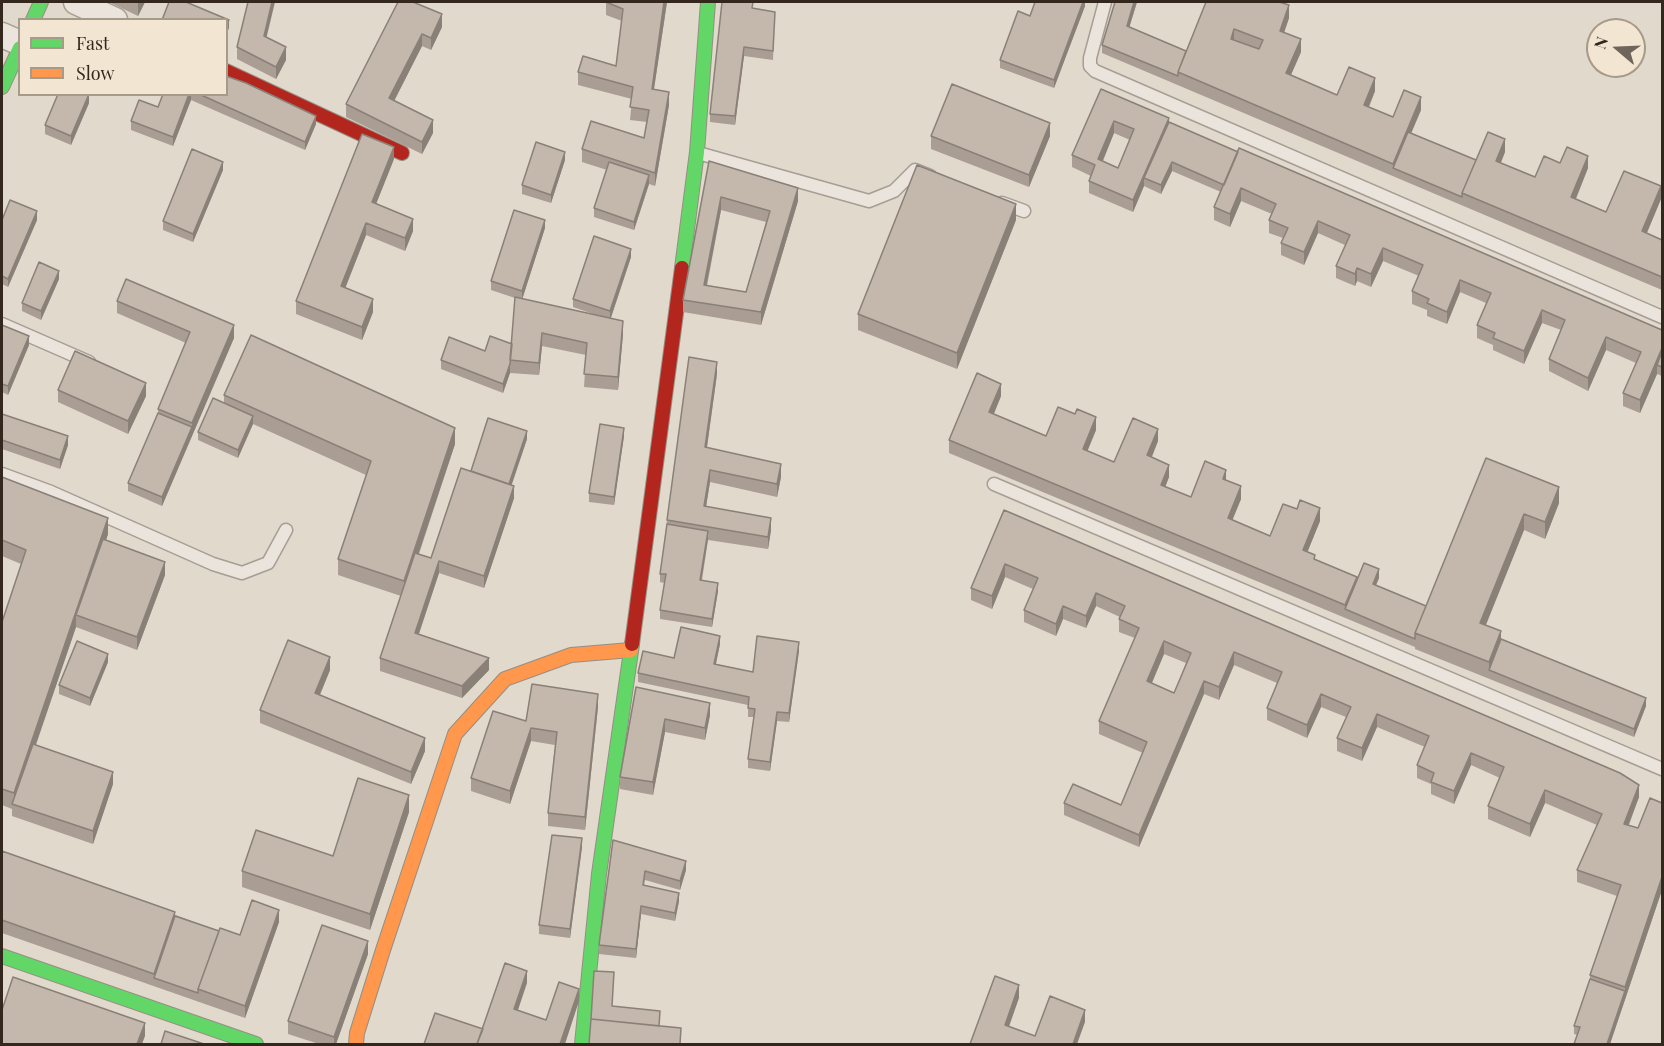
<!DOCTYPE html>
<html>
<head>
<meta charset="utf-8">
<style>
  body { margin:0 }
  #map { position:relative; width:1664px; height:1046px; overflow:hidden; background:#e1d9cb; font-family:"Playfair Display",serif }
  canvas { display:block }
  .frame { position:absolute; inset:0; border:3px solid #33271e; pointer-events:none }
  .legend { position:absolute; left:18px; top:18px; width:210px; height:78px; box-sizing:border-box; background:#f2e6d2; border:2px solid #a69a8a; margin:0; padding:8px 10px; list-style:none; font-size:18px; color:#33271e }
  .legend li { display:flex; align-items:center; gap:12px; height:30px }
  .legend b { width:30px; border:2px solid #a69a8a }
  .north { position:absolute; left:1586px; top:18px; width:60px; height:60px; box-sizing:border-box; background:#f2e6d2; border:2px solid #a69a8a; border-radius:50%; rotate:289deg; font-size:16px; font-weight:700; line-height:24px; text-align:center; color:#33271e }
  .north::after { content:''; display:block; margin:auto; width:21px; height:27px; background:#70655b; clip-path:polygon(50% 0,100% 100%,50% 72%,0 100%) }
</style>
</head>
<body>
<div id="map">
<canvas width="1664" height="1046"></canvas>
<div class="frame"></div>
<ul class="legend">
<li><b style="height:8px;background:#63d668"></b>Fast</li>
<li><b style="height:8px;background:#ff974d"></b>Slow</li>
</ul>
<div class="north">N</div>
</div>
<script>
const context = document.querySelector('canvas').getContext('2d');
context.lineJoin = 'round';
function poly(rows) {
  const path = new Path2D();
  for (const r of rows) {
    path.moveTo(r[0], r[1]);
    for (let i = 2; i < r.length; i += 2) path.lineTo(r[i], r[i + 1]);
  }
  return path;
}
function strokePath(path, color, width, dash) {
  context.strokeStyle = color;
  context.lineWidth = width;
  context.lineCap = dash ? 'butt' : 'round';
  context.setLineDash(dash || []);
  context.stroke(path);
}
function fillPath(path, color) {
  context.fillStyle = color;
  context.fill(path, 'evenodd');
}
const lane = poly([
  [1105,2,1090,58,1090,66,1095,71,1662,317],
  [698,153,869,201,894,191,915,170,930,176],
  [1002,203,1024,211],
  [2,324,89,362],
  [2,474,51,492,213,564,242,573,268,563,286,530],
  [994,484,1662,769]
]);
const street = poly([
  [76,2,115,20],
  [2,35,20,43]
]);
const fast = poly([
  [33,20,41,2],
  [2,87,20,48],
  [682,268,697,152,708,2],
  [2,956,256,1044],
  [582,1044,599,874,632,644]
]);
const slow = poly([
  [356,1044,357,1033,383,950,455,734,505,679,571,655,631,650]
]);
const jam = poly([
  [226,71,402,153],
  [632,644,682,268]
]);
const wall = poly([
  [109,2,145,2,138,16],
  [398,2,442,27,431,50,422,46,394,101,433,133,422,154,346,117,346,104],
  [606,2,667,2,654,89,669,105,655,186,649,184,634,230,594,217,594,208,607,170,582,162,582,149,644,138,647,122,630,120,632,99,578,85,578,72,616,66,622,21,606,15],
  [1085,2,1085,6,1054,88,1000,68,1000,60,1030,16],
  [1115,2,1137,2,1129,27,1186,51,1206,2,1289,18,1284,33,1301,52,1291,75,1337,95,1375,91,1369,107,1393,117,1421,110,1411,133,1476,160,1505,152,1501,163,1535,177,1560,163,1588,168,1576,199,1606,212,1661,199,1647,233,1662,240,1662,290,1102,53,1102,45],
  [753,8,775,12,773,60,744,56,735,125,710,122,710,114],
  [266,37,286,60,276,79,237,59,237,47],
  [1101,89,1169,122,1238,152,1662,330,1662,376,1657,374,1640,413,1623,406,1623,393,1636,363,1606,350,1588,391,1549,371,1549,359,1561,330,1542,323,1524,364,1493,350,1493,345,1477,338,1477,325,1486,303,1460,292,1447,324,1427,316,1427,310,1412,304,1412,291,1419,276,1383,261,1371,287,1357,281,1355,286,1336,278,1336,266,1345,245,1318,233,1304,265,1281,255,1281,243,1283,238,1269,233,1269,220,1272,214,1241,201,1230,227,1214,220,1214,207,1221,192,1172,171,1161,194,1144,186,1133,212,1089,193,1089,181,1091,176,1072,167,1072,155],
  [1114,133,1130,140,1118,168,1103,161],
  [163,94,226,94,316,124,305,150,191,100,173,146,131,130,131,121,158,107],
  [89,103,71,145,45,134,45,125],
  [931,136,1050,136,1029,187,931,149],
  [394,159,376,204,413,231,405,251,366,235,345,288,373,312,362,340,296,314,296,301],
  [565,160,551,203,522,194,522,185],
  [709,161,798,201,761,325,683,312,683,300],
  [721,210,766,222,746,292,707,286],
  [223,170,193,242,163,230,163,221],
  [2,220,37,220,8,287,2,284],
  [1016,220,957,369,858,330,858,314],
  [545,228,522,299,599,316,573,307,573,299,631,257,611,318,623,334,618,390,584,387,586,355,542,346,539,375,510,373,503,393,441,369,441,360,512,344,515,298,491,290,491,281],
  [59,279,41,320,22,311,22,303],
  [117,301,234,338,162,506,128,491,128,483,158,413,158,409,186,343,117,313],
  [2,325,29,345,8,395,2,392],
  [717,374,707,448,781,477,777,497,710,482,706,507,771,530,768,549,708,540,702,580,718,591,712,627,660,619,660,610,664,583,660,582,660,574,667,520],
  [58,390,146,396,128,434,58,402],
  [224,395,455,444,419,554,431,558,471,471,527,439,511,485,514,498,484,588,439,573,419,634,489,670,462,698,380,671,380,658,401,596,338,575,338,559,366,475,253,424,238,458,198,440,198,432,224,403],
  [1001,396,994,414,1046,436,1096,430,1087,451,1114,462,1158,441,1152,457,1169,477,1165,487,1191,497,1226,480,1241,499,1232,520,1270,536,1320,521,1307,552,1315,560,1357,580,1379,578,1376,585,1426,606,1486,458,1559,503,1545,539,1524,530,1486,625,1501,639,1646,706,1634,737,1415,649,1415,647,949,453,949,440],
  [2,414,68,445,60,469,2,449],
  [624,436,614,505,589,502,589,493],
  [2,477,108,534,106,540,165,575,137,650,76,627,36,745,113,784,93,844,12,816,12,809,2,805,2,622,21,564,2,556],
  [1004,510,1639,797,1629,825,1662,890,1610,1044,1574,1034,1574,1026,1590,979,1590,975,1617,896,1577,882,1577,870,1597,825,1545,803,1530,837,1488,819,1488,806,1500,778,1471,765,1454,804,1431,794,1431,784,1417,778,1417,765,1425,747,1377,727,1362,761,1337,751,1337,738,1346,717,1321,707,1307,738,1267,720,1267,708,1277,683,1234,665,1219,700,1204,694,1139,847,1064,815,1064,803,1121,805,1143,753,1099,734,1099,721,1135,638,1119,632,1119,619,1120,617,1096,606,1086,628,1063,619,1056,636,1024,622,1024,610,1033,589,1005,577,992,609,971,600,971,588],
  [1164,654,1186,663,1174,693,1152,683],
  [720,644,716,664,753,672,799,651,789,722,777,721,770,771,748,768,748,759,754,717,748,717,748,705,638,682,638,673,674,658],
  [108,662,90,706,59,694,59,685],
  [330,670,320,695,425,751,411,784,260,723,260,710],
  [636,687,710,715,705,740,665,732,653,795,620,789,620,777],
  [598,707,585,830,548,826,548,813,555,745,531,741,510,804,471,791,471,778,526,721],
  [409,812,370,930,242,887,242,871,333,856],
  [613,840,686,870,680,890,645,880,644,886,679,901,675,921,641,914,636,958,599,954,599,945],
  [582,847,570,938,539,934,539,925],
  [2,851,219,931,240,935,279,922,245,1018,2,933],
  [368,954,336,1044,319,1044,288,1034,288,1021]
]);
const shadedWall = poly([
  [139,2,145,2,138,16,138,3],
  [272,2,275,2,264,48,264,36],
  [664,2,667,2,652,102,652,89],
  [1083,2,1085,2,1085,6,1054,88,1054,80],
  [1134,2,1137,2,1127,35,1127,26],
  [1289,5,1289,18,1280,44,1280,31],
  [442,14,442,27,431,50,431,38],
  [229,20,229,28,226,35,226,26],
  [1234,29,1234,42,1231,39],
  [422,34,422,46,389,111,389,98],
  [1301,39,1301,52,1286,86,1286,73],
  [286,47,286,60,276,79,276,67],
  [744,47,744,56,735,125,735,116],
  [1375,78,1375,91,1364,118,1364,105],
  [669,92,669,105,655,186,655,173],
  [89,94,89,103,71,145,71,136],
  [189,94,191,94,191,100,173,146,173,137],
  [1421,97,1421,110,1396,169,1393,168,1393,176,1393,164],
  [316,116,316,124,305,150,305,142],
  [1169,118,1169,130,1144,178,1144,186,1133,212,1133,200],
  [433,120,433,133,422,154,422,142],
  [1114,121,1114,133,1098,172,1098,159],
  [1050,123,1050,136,1029,187,1029,175],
  [1505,139,1505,152,1496,173,1496,161],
  [394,147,394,159,372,214,372,202],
  [565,152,565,160,551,203,551,195],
  [1588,156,1588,168,1571,210,1571,197],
  [223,162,223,170,193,242,193,234],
  [1172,162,1172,171,1161,194,1161,185],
  [649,175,649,184,634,230,634,222],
  [1661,186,1661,199,1642,244,1642,231],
  [798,188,798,201,761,325,761,312],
  [1241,188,1241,201,1230,227,1230,214],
  [721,197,721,210,704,298,704,285],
  [1016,204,1016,220,957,369,957,353],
  [37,211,37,220,8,287,8,279],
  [413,219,413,231,405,251,405,238],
  [545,220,545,228,522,300,522,291],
  [1318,221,1318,233,1304,265,1304,252],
  [366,223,366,235,341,299,341,286],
  [1383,248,1383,261,1371,287,1371,274],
  [631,249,631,257,610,320,610,311],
  [1357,268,1357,281,1355,286,1355,274],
  [59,271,59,279,41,320,41,311],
  [1460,280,1460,292,1447,324,1447,312],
  [373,299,373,312,362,340,362,327],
  [1542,310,1542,323,1524,364,1524,351],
  [623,321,623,334,618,390,618,377],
  [234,325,234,338,162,506,162,497,192,427,192,423],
  [542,333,542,346,539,375,539,363],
  [29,336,29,345,8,395,8,386],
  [1606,337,1606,350,1588,391,1588,378],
  [1662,348,1662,360,1657,365,1657,374,1640,413,1640,400],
  [717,362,717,374,705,460,705,447],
  [510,364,510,373,503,393,503,384],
  [146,383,146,396,128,434,128,421],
  [1001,384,1001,396,989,425,989,412],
  [253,416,253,424,238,458,238,450],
  [1096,417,1096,430,1083,462,1083,449],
  [455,428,455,444,404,597,404,581],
  [624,428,624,436,614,505,614,497],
  [1158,429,1158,441,1147,468,1147,455],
  [527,431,527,439,508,496,508,487],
  [68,436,68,445,60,469,60,460],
  [781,464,781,477,777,497,777,484],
  [1169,465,1169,477,1161,498,1161,485],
  [710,470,710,482,704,519,704,506],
  [1226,470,1226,483,1223,479],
  [514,486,514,498,484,588,484,576],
  [1241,486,1241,499,1228,531,1228,518],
  [1559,487,1559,503,1545,539,1545,522],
  [1320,508,1320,521,1303,563,1303,550],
  [1524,514,1524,530,1480,639,1480,623],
  [108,518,108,534,80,616,76,615,76,627,15,805,14,804,14,793],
  [771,518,771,530,768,549,768,537],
  [708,531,708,539,700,588,700,580],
  [439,561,439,573,415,645,415,633],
  [165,562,165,575,137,650,137,637],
  [1005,564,1005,577,992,609,992,596],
  [1379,569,1379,578,1373,592,1373,584],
  [1357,577,1357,589,1345,609,1345,605],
  [718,583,718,591,712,627,712,619],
  [1096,593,1096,606,1086,628,1086,616],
  [1063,606,1063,619,1056,636,1056,624],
  [1501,631,1501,647,1489,670,1489,679,1489,662],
  [720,636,720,644,714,672,714,664],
  [1164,641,1164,654,1147,694,1147,681],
  [799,642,799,651,789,722,789,713],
  [1234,652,1234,665,1219,700,1219,687],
  [108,654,108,662,90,706,90,698],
  [330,657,330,670,315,706,315,693],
  [489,658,489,670,462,698,462,686],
  [1204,681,1204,694,1139,847,1139,835],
  [598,694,598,707,585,830,585,817],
  [1321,694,1321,707,1307,738,1307,725],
  [1646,698,1646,706,1634,737,1634,729],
  [710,703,710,715,705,740,705,728],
  [777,712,777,721,770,771,770,762],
  [1377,714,1377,727,1362,761,1362,748],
  [665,719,665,732,653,795,653,782],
  [531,728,531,741,510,804,510,791],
  [425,738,425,751,411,784,411,772],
  [1471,753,1471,765,1454,804,1454,791],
  [113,772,113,784,93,844,93,831],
  [1639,785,1639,797,1624,836,1624,824],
  [1545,790,1545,803,1530,837,1530,824],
  [409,795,409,812,370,930,370,914],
  [582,838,582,847,570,938,570,929],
  [686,861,686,870,680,890,680,881],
  [1662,877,1662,890,1610,1044,1607,1044,1625,991,1625,987],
  [679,893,679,901,675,921,675,913],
  [641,906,641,914,636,958,636,949],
  [279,910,279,922,245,1018,245,1006],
  [175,912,175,925,154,978,154,974],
  [368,941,368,954,336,1044,334,1044,334,1037],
  [527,971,527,983,514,1022,514,1009],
  [1019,985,1019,998,1005,1038,1005,1025],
  [579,989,579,1001,565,1044,560,1044],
  [1085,1010,1085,1022,1077,1044,1073,1044],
  [145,1023,145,1036,142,1044,137,1044]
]);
const building = poly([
  [169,2,186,2,229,20,226,26,226,20,162,20,169,2],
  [248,2,272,2,264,36,286,47,276,67,237,47,248,2],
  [398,2,413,2,442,14,431,38,422,34,389,98,433,120,422,142,346,104,398,2],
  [606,2,664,2,652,89,669,92,655,173,582,149,591,121,644,138,649,110,630,107,633,87,578,72,583,56,616,66,623,9,606,2],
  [722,2,753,2,752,8,775,12,773,51,744,47,735,116,710,114,722,2],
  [1035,2,1083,2,1054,80,1000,60,1018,11,1030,16,1035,2],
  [1115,2,1134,2,1127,26,1186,51,1178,72,1178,76,1102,45,1115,2],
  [1206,2,1279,2,1289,5,1280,31,1301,39,1286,73,1337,95,1349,67,1375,78,1364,105,1393,117,1404,90,1421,97,1393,164,1178,72,1206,2],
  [1234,29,1263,40,1259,49,1231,39,1234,29],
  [226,76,246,83,316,116,305,142,199,94,226,94,226,76],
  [952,84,1050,123,1029,175,931,136,952,84],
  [1101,89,1169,118,1133,200,1089,181,1095,165,1072,155,1101,89],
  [1114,121,1134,129,1118,168,1098,159,1114,121],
  [58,94,89,94,71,136,45,125,58,94],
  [163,94,189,94,173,137,131,121,139,100,158,107,163,94],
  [1169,122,1238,152,1224,185,1172,162,1161,185,1144,178,1169,122],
  [1408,132,1476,160,1462,193,1462,197,1393,168,1408,132],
  [1488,132,1505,139,1496,161,1535,177,1544,156,1560,163,1567,147,1588,156,1571,197,1606,212,1624,171,1661,186,1642,231,1662,240,1662,277,1462,193,1488,132],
  [362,134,394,147,372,202,413,219,405,238,366,223,341,286,373,299,362,327,296,301,362,134],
  [536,142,565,152,551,195,522,185,536,142],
  [1239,148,1662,330,1662,348,1640,400,1623,393,1641,352,1606,337,1588,378,1549,359,1565,320,1542,310,1524,351,1493,338,1495,333,1477,325,1491,293,1460,280,1447,312,1427,303,1429,299,1412,291,1423,265,1383,248,1371,274,1357,268,1355,274,1336,266,1350,235,1318,221,1304,252,1281,243,1288,228,1269,220,1276,204,1241,188,1230,214,1214,207,1239,148],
  [192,149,223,162,193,234,163,221,192,149],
  [709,161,798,188,761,312,683,300,709,161],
  [721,197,770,211,746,292,704,285,721,197],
  [609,162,649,175,634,222,594,208,609,162],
  [917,165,1016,204,957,353,858,314,917,165],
  [10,200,37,211,8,279,2,276,2,220,10,200],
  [514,210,545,220,522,291,491,281,514,210],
  [594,236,631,249,610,311,573,299,594,236],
  [39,262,59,271,41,311,22,303,39,262],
  [126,279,234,325,192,423,158,409,190,332,117,301,126,279],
  [515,297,623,321,618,377,584,374,587,343,542,333,539,363,510,360,515,297],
  [2,325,29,336,8,386,2,384,2,325],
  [251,335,455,428,404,581,338,559,371,461,224,395,251,335],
  [490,336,512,344,510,364,503,384,441,360,449,337,485,351,490,336],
  [75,351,146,383,128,421,58,390,75,351],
  [1662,352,1662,367,1657,365,1662,352],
  [689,357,717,362,705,447,781,464,777,484,710,470,704,506,771,518,768,537,667,520,689,357],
  [977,373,1001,384,989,412,1046,436,1058,407,1075,414,1077,409,1096,417,1083,449,1114,462,1133,418,1158,429,1147,455,1169,465,1161,485,1191,497,1205,461,1226,470,1223,479,1241,486,1228,518,1270,536,1283,504,1297,509,1300,500,1320,508,1303,550,1315,555,1314,559,1357,577,1345,605,949,440,977,373],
  [213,398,253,416,238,450,198,432,213,398],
  [158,413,192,427,162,497,128,483,158,413],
  [2,414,68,436,60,460,2,440,2,414],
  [488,418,527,431,509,484,471,471,488,418],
  [600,424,624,428,614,497,589,493,600,424],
  [1486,458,1559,487,1545,522,1524,514,1480,623,1501,631,1489,662,1415,633,1486,458],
  [461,468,514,486,484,576,439,561,415,633,489,658,462,686,380,658,415,553,431,558,461,468],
  [2,477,108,518,14,793,2,789,2,622,26,550,2,540,2,477],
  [1004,510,1620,773,1639,785,1624,824,1638,828,1650,798,1662,803,1662,877,1625,987,1590,975,1621,885,1577,870,1602,814,1545,790,1530,824,1488,806,1504,767,1471,753,1454,791,1431,782,1434,773,1417,765,1429,736,1377,714,1362,748,1337,738,1351,707,1321,694,1307,725,1267,708,1282,672,1234,652,1219,687,1204,681,1139,835,1064,803,1073,784,1121,805,1147,742,1099,721,1139,628,1119,619,1125,606,1096,593,1086,616,1063,606,1056,624,1024,610,1038,578,1005,564,992,596,971,588,1004,510],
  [1164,641,1191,653,1174,693,1147,681,1164,641],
  [667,524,708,531,700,580,718,583,712,619,660,610,666,574,660,574,667,524],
  [103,539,165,562,137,637,76,615,103,539],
  [1364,563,1379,569,1373,584,1426,606,1415,633,1415,639,1345,609,1364,563],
  [681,627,720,636,714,664,753,672,757,636,799,642,789,713,777,712,770,762,748,759,755,709,748,708,749,697,638,673,643,651,674,658,681,627],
  [1501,639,1646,698,1634,729,1489,670,1501,639],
  [288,640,330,657,315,693,425,738,411,772,260,710,288,640],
  [77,641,108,654,90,698,59,685,77,641],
  [532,684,598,694,585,817,548,813,557,732,531,728,510,791,471,778,493,711,526,721,532,684],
  [636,687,710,703,705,728,665,719,653,782,620,777,636,687],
  [33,744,113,772,93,831,12,804,33,744],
  [358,778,409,795,370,914,242,871,256,830,333,856,358,778],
  [552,835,582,838,570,929,539,925,552,835],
  [613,840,686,861,680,881,645,871,643,885,679,893,675,913,641,906,636,949,599,945,613,840],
  [2,851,175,912,154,974,2,920,2,851],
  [252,900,279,910,245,1006,198,989,220,928,240,935,252,900],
  [175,916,219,931,198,989,198,993,154,978,175,916],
  [322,925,368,941,334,1037,288,1021,322,925],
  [505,963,527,971,514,1009,546,1020,559,982,579,989,560,1044,477,1044,505,963],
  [594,971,614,972,612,1006,660,1011,659,1026,591,1019,594,971],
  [995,976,1019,985,1005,1025,1035,1036,1050,996,1085,1010,1073,1044,970,1044,995,976],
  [13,977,145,1023,137,1044,2,1044,2,1010,13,977],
  [1590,979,1625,991,1607,1044,1574,1044,1580,1027,1574,1026,1590,979],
  [435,1013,483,1029,477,1044,424,1044,435,1013],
  [591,1019,681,1028,680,1044,589,1044,591,1019],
  [165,1031,204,1044,161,1044,165,1031]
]);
strokePath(lane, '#a69e95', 15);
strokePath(street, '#a69e95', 27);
strokePath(fast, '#968e85', 16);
strokePath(slow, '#968e85', 16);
strokePath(jam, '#968e85', 16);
strokePath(lane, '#eae4dc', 12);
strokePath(street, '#eae4dc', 24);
strokePath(fast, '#63d668', 14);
strokePath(slow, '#ff974d', 14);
strokePath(jam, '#b3261e', 14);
fillPath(wall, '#a99d94');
fillPath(shadedWall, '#898078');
fillPath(building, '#c4b7ac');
strokePath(building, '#898078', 1.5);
</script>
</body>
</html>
